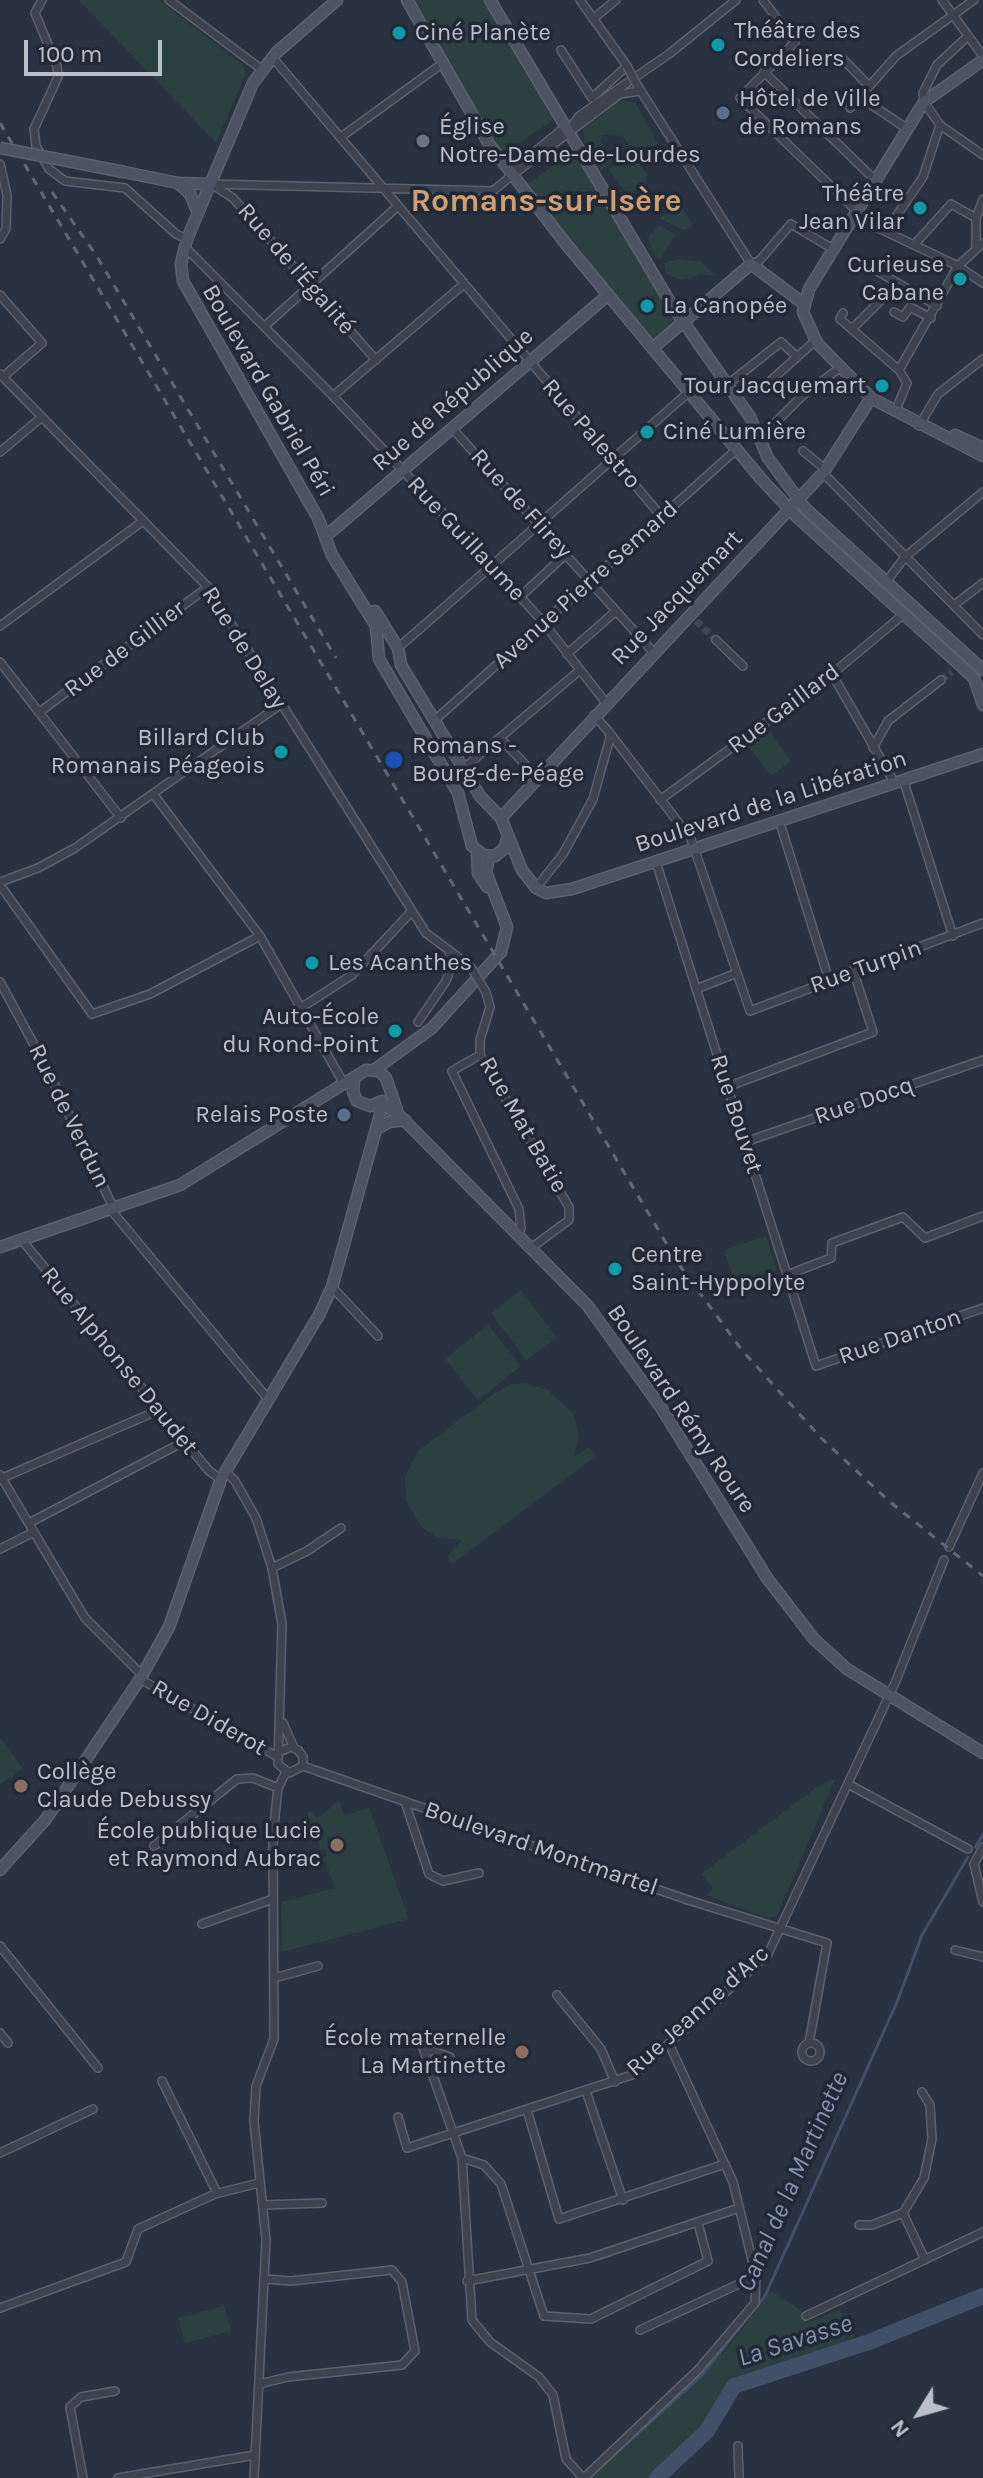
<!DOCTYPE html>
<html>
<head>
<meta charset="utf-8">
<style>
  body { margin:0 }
  #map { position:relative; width:983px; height:2478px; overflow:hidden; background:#293240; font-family:Karla,sans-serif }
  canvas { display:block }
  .north { position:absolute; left:879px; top:2374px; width:80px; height:80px; -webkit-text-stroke:6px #222936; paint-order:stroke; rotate:233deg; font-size:22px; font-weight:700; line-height:32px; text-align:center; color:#bac0ca }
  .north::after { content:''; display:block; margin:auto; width:28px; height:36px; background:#bac0ca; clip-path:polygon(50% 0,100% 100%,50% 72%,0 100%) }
  .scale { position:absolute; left:24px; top:40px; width:138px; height:36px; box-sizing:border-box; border:4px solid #bac0ca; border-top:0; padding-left:10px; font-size:24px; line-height:28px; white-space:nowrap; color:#bac0ca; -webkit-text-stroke:6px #222936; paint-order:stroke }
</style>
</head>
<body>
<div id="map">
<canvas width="983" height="2478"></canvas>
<div class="north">N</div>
<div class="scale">100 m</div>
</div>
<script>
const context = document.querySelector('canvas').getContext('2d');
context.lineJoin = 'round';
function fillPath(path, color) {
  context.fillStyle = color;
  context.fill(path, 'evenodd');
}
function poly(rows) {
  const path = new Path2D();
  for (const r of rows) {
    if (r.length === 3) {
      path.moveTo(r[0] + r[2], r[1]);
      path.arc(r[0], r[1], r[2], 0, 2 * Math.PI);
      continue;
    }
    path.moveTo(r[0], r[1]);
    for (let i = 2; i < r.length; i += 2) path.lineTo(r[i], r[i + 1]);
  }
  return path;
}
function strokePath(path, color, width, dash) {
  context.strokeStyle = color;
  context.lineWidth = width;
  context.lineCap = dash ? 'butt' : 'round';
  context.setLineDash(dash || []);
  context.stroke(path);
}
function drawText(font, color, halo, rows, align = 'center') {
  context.font = font + ' Karla,sans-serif';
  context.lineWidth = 7;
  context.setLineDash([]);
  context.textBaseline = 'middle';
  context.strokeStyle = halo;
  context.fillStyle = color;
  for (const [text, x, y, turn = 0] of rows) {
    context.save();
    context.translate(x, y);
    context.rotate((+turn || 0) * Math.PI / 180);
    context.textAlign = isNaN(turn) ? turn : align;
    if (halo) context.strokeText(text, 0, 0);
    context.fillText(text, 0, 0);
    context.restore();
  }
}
const green = poly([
  [79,0,159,0,242,64,246,73,216,143],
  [413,0,487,0,558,117,503,154,495,148],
  [617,102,635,102,658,144,634,153,623,136,605,135,600,140,612,162,600,172,585,147,583,130],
  [574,150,678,322,651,343,525,186],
  [622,160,637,160,647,175,643,187,626,194,609,169],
  [676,199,691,221,691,227,683,230,659,218,668,213],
  [659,226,676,234,660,259,655,256,649,243,649,236],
  [678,259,702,262,715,276,701,274,682,280,666,274,664,263],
  [768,730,791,761,771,776,748,746],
  [766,1236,777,1270,735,1284,724,1250],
  [521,1290,557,1338,526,1360,491,1313],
  [488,1325,521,1366,478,1400,445,1359],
  [525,1383,548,1390,573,1413,579,1437,574,1457,589,1447,596,1456,452,1564,447,1556,462,1540,438,1538,421,1527,406,1500,405,1477,418,1451,492,1395,513,1384],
  [1,1738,23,1769,0,1784,0,1739],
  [835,1779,777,1916,767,1918,706,1895,713,1889,701,1874,821,1784],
  [339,1800,345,1816,369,1807,409,1919,282,1952,281,1902,335,1888,325,1860,319,1860,327,1856,324,1848,316,1851,319,1847,317,1835,307,1814,310,1811,317,1819],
  [771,2291,799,2309,808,2323,840,2309,856,2342,731,2380,705,2429,650,2478,588,2478,726,2350],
  [224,2306,231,2331,185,2343,178,2318]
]);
const stream = poly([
  [975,1847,983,1835],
  [589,2478,701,2376,765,2296,897,2002,922,1935,968,1857]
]);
const river = poly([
  [657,2478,707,2431,734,2386,869,2342,983,2296]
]);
const streetTunnel = poly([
  [696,621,716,640],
  [941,680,952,672]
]);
const street = poly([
  [42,0,35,13,57,66,58,77,34,129,36,146,49,169,65,181,125,188,176,234,187,239],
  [169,0,261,69],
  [763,0,795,42,740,98,870,224,958,266,983,283],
  [942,0,983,56],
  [593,19,616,0],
  [968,36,937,65,923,93,924,102,940,125,983,155],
  [561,50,592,98,627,66,580,0],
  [840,56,869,86],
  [273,58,662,517],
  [764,72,875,180],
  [637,85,751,264,759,261,791,224,833,249],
  [860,97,906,128],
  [850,108,896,56,974,0],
  [341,137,443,63],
  [0,164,7,195,6,229,0,239],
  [511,176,620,94,640,91],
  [211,184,493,191,511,176,510,172,560,131,568,131,579,116,669,54,736,0],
  [213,185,233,198,376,360],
  [886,231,923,177,940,125],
  [914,245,951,204,976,218],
  [184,246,333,396,497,571,543,622,606,703],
  [976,246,976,218,983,199],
  [872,268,937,306],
  [0,295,42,343,3,377],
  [894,312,903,317,910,307,931,318],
  [843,313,840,319,899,370,907,383,895,412],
  [265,326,398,206],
  [852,329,897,284],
  [899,370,958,266,983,243],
  [0,374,208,587,426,933,470,966],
  [768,383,815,341],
  [727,385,781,342,797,357],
  [333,396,464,284],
  [919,426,938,394,983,359],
  [452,428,653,652],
  [759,439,803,395,841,367],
  [803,451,825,469],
  [0,452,42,417],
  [823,473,983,635],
  [886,582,905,557,983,492],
  [520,597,566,554],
  [954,605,983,583],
  [0,626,143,521],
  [716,640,743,666],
  [398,648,689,392],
  [567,654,616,611],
  [0,662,121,818],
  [832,674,894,782],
  [41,711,208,587],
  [435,720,737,449],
  [609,732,691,839,750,1011,983,923],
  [500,738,537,777],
  [873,748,888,721,941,680],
  [464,768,580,670],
  [903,779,953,936],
  [154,795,260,936,344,1084],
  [660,800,832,674,904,614],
  [779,820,829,980],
  [656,862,816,1366,983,1308],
  [0,882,38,868,75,848,280,705],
  [0,885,92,1014,150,994,260,936],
  [536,888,563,854,593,799,610,738,609,732,594,715],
  [0,982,45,1065,114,1209],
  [696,989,737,973],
  [486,992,490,1007,480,1040,480,1055,569,1207,569,1220,531,1248],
  [299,1009,352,975,412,911],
  [418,1022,446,981,451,967,449,952],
  [480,1055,452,1071,519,1209,521,1229,516,1233],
  [727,1087,873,1032,853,970],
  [745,1142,983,1060],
  [111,1210,268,1399],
  [22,1240,209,1471,221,1479],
  [787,1275,831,1258,832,1243,903,1217,925,1238,983,1216],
  [332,1287,378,1336],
  [225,1471,235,1481,256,1518,272,1568,282,1624,278,1764,289,1773,303,1766],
  [0,1475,85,1618,142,1675],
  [0,1479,159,1410],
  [29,1523,185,1441],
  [949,1547,983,1473],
  [0,1549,34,1532],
  [272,1568,307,1551,341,1528],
  [140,1679,278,1757],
  [283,1723,294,1748],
  [281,1751,291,1747,298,1750,303,1757,303,1766],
  [303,1766,688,1900,827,1943,809,2043],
  [848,1784,968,1849],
  [405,1802,429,1874,443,1881,479,1873],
  [154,1846,237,1779,253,1778,278,1788],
  [983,1847,974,1864,983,1902],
  [202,1924,273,1899],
  [0,1946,98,2068],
  [955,1950,983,1957],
  [274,1978,318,1966],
  [557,1995,601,2049,615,2082],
  [0,2033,8,2043],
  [811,2052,9],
  [450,2057,423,2048,462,2158,472,2320,490,2342,539,2377,553,2395,566,2459,583,2478],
  [162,2081,217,2193],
  [586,2091,623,2200],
  [527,2110,559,2219,725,2164],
  [398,2117,407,2148,635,2074,768,1954,895,1683,944,1560],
  [0,2153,93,2109],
  [462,2158,484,2165,501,2184,544,2316,591,2319,708,2261,698,2223],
  [263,2205,322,2203],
  [903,2213,925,2260],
  [859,2225,872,2225,903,2213,924,2178,932,2139,930,2105,922,2092],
  [467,2281,590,2258,739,2208],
  [0,2308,126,2262,138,2229,215,2194,259,2183],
  [806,2316,983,2232],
  [640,2330,756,2276],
  [259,2384,288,2377,402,2365,415,2351,402,2282,392,2270,291,2281,264,2279],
  [738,2446,739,2478],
  [83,2478,70,2407,81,2397,115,2391],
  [118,2478,255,2455],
  [254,2478,266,2240,254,2121,256,2086,274,2039,273,1834,278,1788,286,1772],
  [584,2478,698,2370,755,2303,756,2276,733,2182,669,2044]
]);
const secondary = poly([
  [337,0,276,53,253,83,187,239,181,264,183,281,318,518,332,555,376,626,379,659,458,793,472,846,483,855,495,856,504,849,508,836],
  [407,0,489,144,566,244,762,480,797,517,974,678,983,705],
  [490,0,673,307,750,417,768,458,805,508,983,670],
  [983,60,924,102,809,289,803,312,817,343,871,398,983,456],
  [124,172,178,183,211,184],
  [178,183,190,194,198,213],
  [653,348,751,264,804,304],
  [955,435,983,448],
  [326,536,608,295],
  [375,611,398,648,401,665,480,796,501,818,522,870,536,888,546,893,572,889,983,754],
  [501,818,823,473,871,398],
  [477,852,478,873,487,887],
  [374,1070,432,1028,501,952,507,927,486,872,489,857],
  [354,1080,353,1092,357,1101,370,1106,382,1101],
  [381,1102,399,1115,588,1306,662,1409,767,1578,814,1639,847,1669,983,1753],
  [376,1129,389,1122,405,1120],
  [0,1247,180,1185,366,1070,379,1071,386,1078,398,1113],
  [0,1870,46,1819,140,1679,169,1627,221,1479,319,1315,332,1287,380,1115,380,1103]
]);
const rail = poly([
  [0,123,678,1263,741,1349,821,1438,890,1502,983,1576],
  [52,192,96,255,336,658]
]);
const streetBridge = poly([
  [627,66,637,85],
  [470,966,486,992]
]);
const secondaryBridge = poly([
  [0,148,124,172]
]);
const markers = [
  [399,33,8,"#0f9aa8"],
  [718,45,8,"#0f9aa8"],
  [723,113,8,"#5c6f8a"],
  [423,141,8,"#6b7280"],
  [920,208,8,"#0f9aa8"],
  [960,279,8,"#0f9aa8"],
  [647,306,8,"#0f9aa8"],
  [882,386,8,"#0f9aa8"],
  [647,432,8,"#0f9aa8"],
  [281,752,8,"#0f9aa8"],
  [394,760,10,"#1a4fb4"],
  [312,963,8,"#0f9aa8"],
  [395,1031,8,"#0f9aa8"],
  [344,1115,8,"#5c6f8a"],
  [615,1269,8,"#0f9aa8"],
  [21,1786,8,"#8d6e63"],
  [337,1845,8,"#8d6e63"],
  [522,2052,8,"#8d6e63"]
];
const poiNames = [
  ["Théâtre des",734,31],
  ["Cordeliers",734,59],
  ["Ciné Planète",415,33],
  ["Hôtel de Ville",739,99],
  ["de Romans",739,127],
  ["Église",439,127],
  ["Notre-Dame-de-Lourdes",439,155],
  ["Théâtre",904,194,"right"],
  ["Jean Vilar",904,222,"right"],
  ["Curieuse",944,265,"right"],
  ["Cabane",944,293,"right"],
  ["La Canopée",663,306],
  ["Tour Jacquemart",866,386,"right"],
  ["Ciné Lumière",663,432],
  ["Billard Club",265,738,"right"],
  ["Romanais Péageois",265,766,"right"],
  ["Romans -",412,746],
  ["Bourg-de-Péage",412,774],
  ["Les Acanthes",328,963],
  ["Auto-École",379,1017,"right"],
  ["du Rond-Point",379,1045,"right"],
  ["Relais Poste",328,1115,"right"],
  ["Centre",631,1255],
  ["Saint-Hyppolyte",631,1283],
  ["Collège",37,1772],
  ["Claude Debussy",37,1800],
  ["École publique Lucie",321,1831,"right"],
  ["et Raymond Aubrac",321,1859,"right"],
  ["École maternelle",506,2038,"right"],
  ["La Martinette",506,2066,"right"]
];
const streetNames = [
  ["Rue de l'Égalité",296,269,49],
  ["Boulevard Gabriel Péri",268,391,60],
  ["Rue de République",453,400,-41],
  ["Rue Palestro",591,434,49],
  ["Rue de Flirey",521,504,48],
  ["Rue Guillaume",466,539,47],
  ["Avenue Pierre Semard",586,585,-42],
  ["Rue Jacquemart",677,598,-46],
  ["Rue de Delay",244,648,58],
  ["Rue de Gillier",125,649,-37],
  ["Rue Gaillard",784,709,-37],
  ["Boulevard de la Libération",771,802,-18],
  ["Rue Turpin",866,967,-20],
  ["Rue Docq",864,1101,-19],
  ["Rue Bouvet",736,1114,72],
  ["Rue de Verdun",69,1116,64],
  ["Rue Mat Batie",523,1125,60],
  ["Rue Danton",900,1337,-19],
  ["Rue Alphonse Daudet",119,1361,51],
  ["Boulevard Rémy Roure",681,1409,56],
  ["Rue Diderot",209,1718,30],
  ["Boulevard Montmartel",541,1849,19],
  ["Rue Jeanne d'Arc",698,2011,-42]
];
const waterNames = [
  ["Canal de la Martinette",793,2182,-66],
  ["La Savasse",795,2341,-18]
];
const districtNames = [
  ["Romans-sur-Isère",546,202]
];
fillPath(green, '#2c4042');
strokePath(stream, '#414f68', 3);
strokePath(river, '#414f68', 16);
strokePath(streetTunnel, '#3f4755', 7, [7, 3.5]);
strokePath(street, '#5b626e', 10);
strokePath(secondary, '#5b626e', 13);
strokePath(street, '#3d4450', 7);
strokePath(secondary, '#4c5363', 10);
strokePath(rail, '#606877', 3, [8, 8]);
strokePath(streetBridge, '#5b626e', 10, []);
strokePath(secondaryBridge, '#5b626e', 13, []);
strokePath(streetBridge, '#3d4450', 7);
strokePath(secondaryBridge, '#4c5363', 10);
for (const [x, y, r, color] of markers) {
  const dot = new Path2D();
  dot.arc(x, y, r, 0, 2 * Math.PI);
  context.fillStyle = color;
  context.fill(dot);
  strokePath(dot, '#222936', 3);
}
drawText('24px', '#bac0ca', '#222936', poiNames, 'left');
drawText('24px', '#bac0ca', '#222936', streetNames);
drawText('italic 26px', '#8594af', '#222936', waterNames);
drawText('bold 32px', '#cd9f73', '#222936', districtNames);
</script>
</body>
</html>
